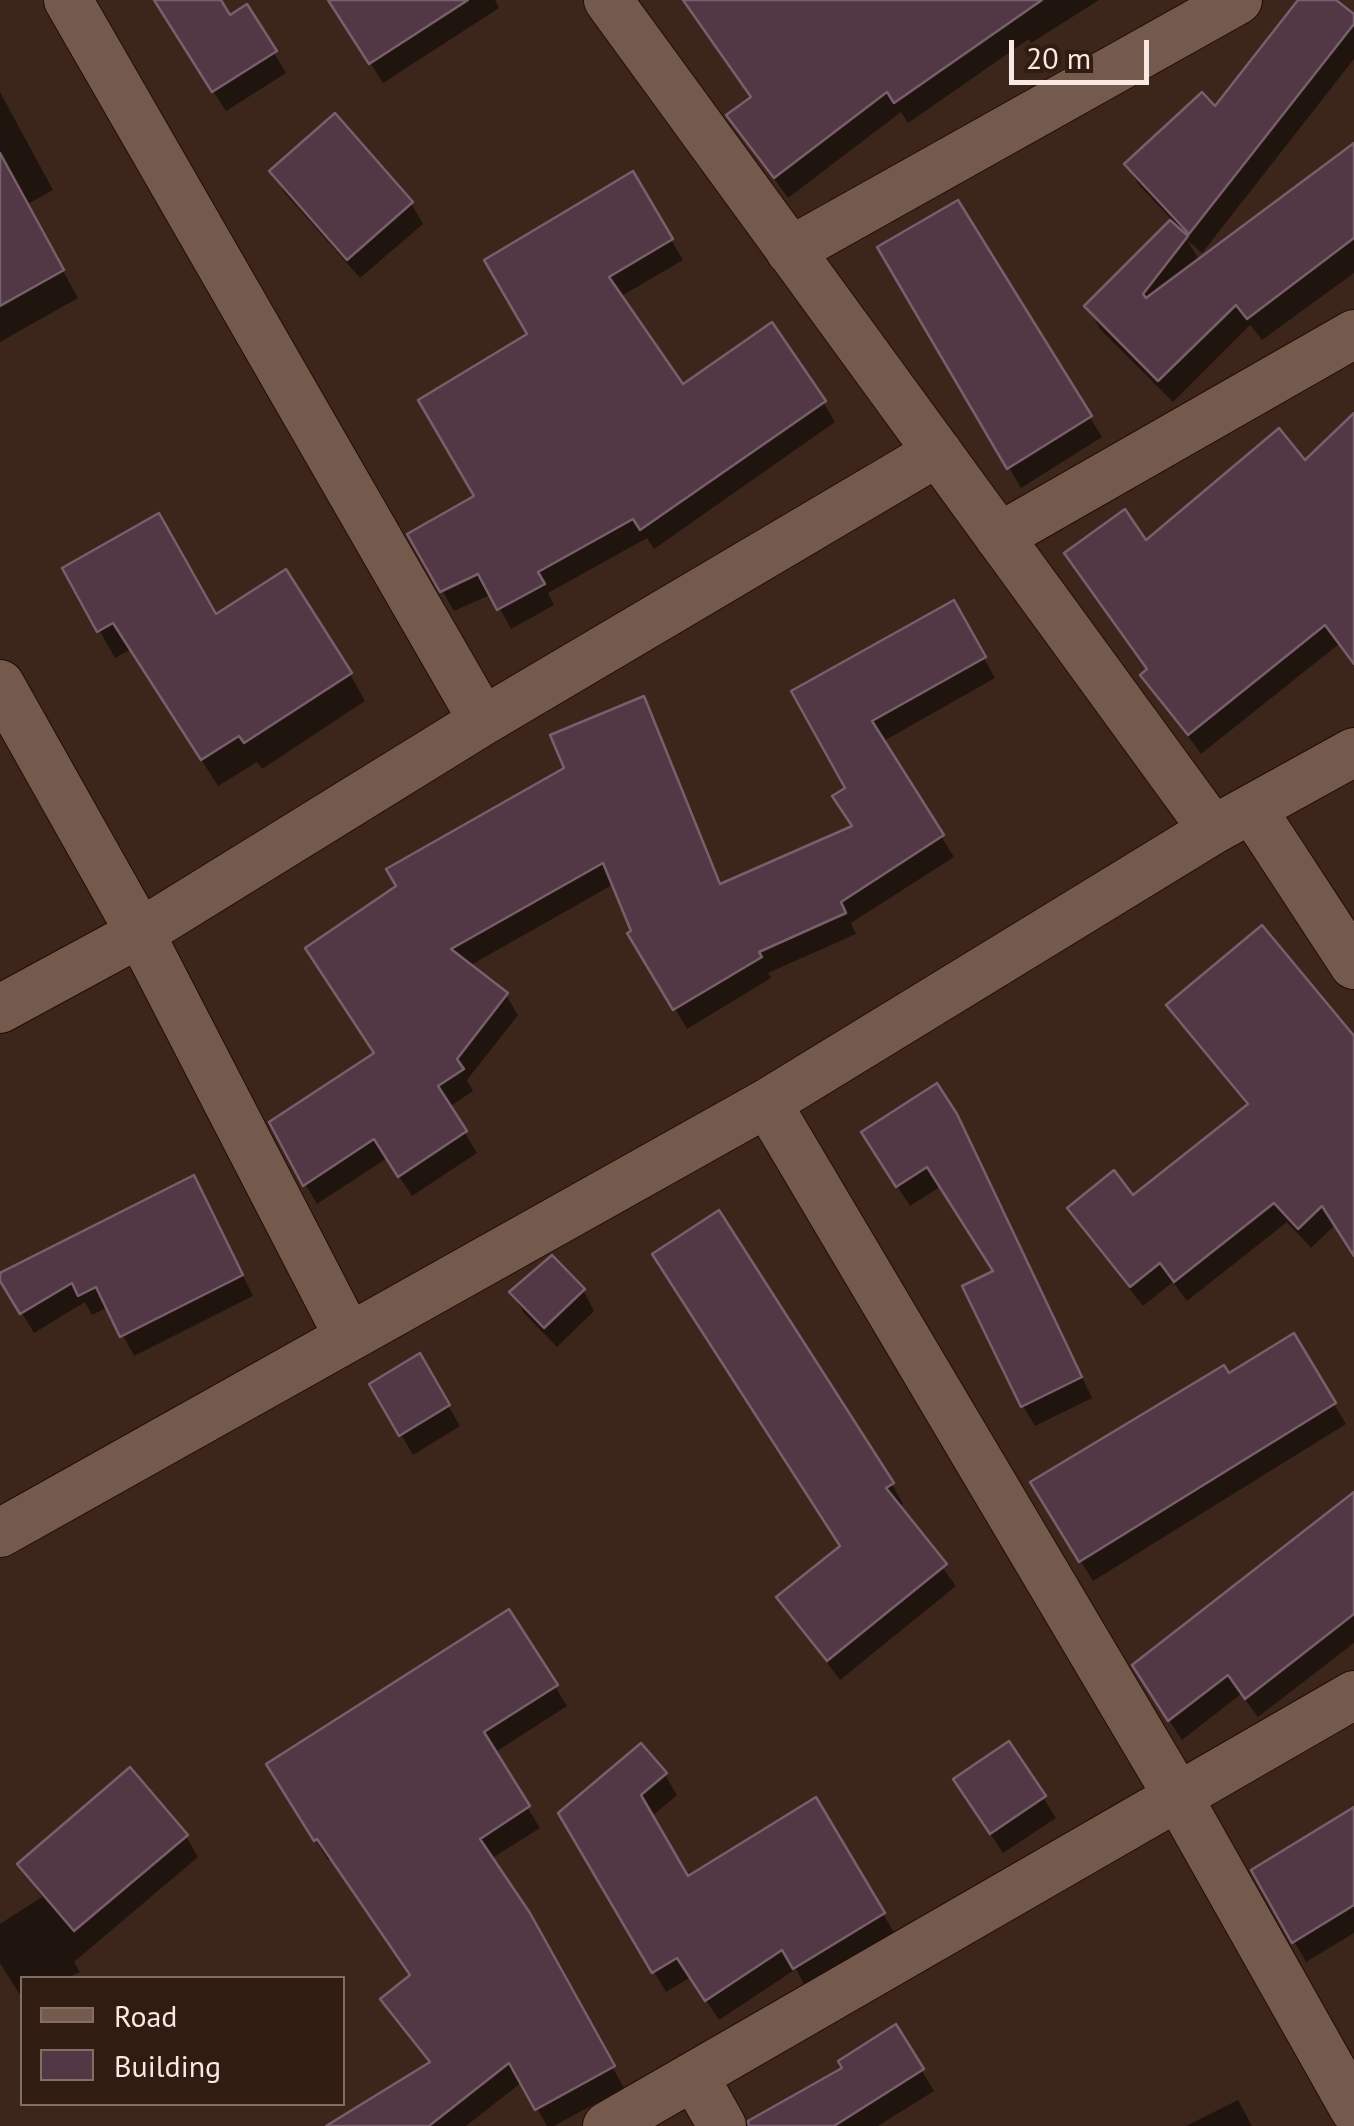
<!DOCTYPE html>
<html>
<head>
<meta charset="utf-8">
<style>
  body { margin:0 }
  #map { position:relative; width:1354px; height:2126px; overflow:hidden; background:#3c261b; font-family:"PT Sans",sans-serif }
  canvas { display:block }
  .legend { position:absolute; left:20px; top:1976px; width:325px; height:130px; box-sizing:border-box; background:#311c11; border:2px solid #816e65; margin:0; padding:12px 18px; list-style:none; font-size:30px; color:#f9e9e2 }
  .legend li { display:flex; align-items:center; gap:20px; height:50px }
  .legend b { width:50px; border:2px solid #816e65 }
  .scale { position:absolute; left:1009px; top:40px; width:140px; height:45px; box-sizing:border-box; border:5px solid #f9e9e2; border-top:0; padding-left:12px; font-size:30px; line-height:35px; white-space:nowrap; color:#f9e9e2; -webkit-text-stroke:8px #311c11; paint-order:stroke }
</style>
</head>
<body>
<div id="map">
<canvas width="1354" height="2126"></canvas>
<ul class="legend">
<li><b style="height:12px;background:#735a4d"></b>Road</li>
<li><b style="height:28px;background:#513844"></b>Building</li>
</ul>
<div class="scale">20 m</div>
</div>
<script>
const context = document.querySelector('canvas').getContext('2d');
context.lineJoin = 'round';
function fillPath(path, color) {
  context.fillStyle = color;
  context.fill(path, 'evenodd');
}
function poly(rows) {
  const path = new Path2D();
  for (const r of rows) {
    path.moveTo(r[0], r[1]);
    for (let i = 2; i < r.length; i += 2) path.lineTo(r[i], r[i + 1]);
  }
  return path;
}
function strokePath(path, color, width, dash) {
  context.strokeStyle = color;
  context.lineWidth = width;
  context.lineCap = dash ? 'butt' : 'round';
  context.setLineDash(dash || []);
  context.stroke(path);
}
const shadow = poly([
  [153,0,218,0,229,18,274,53,286,73,226,111],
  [331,0,495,0,499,8,383,83],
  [683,0,1099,0,1031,43,1029,39,908,123,901,112,788,198,730,116,752,99],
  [1301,0,1332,0,1354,17,1354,59,1202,253,1187,240,1198,258,1195,262,1354,146,1354,273,1262,340,1250,325,1173,402,1100,329,1087,306,1173,221,1139,185,1128,165,1215,109],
  [0,92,53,190,26,205,78,298,0,342],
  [272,171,411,203,423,224,360,278,284,192],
  [632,174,683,260,620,297,683,387,823,402,835,422,654,549,647,538,548,593,554,605,511,629,492,594,454,611,410,535,478,497,530,335],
  [957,203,1102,437,1021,488,881,248],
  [1354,416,1354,665,1339,644,1201,754,1144,675,1149,671,1146,544,1304,463],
  [65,569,215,618,350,674,365,701,262,769,257,762,218,786,131,649,115,658],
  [953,603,995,678,882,742,954,857,851,923,856,934,768,973,771,978,687,1029,631,934,634,932,614,884,469,966,506,995,518,1015,467,1080,473,1091,449,1107,477,1153,412,1196,387,1158,317,1204,305,1184,377,1054,567,769,643,699,722,886,854,828,848,789,795,692],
  [1169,1005,1354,1052,1354,1254,1335,1225,1311,1248,1287,1222,1187,1301,1173,1282,1143,1306,1082,1229,1070,1208,1132,1199,1248,1107],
  [967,1137,1092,1398,1035,1426,1023,1406,996,1272,941,1186,910,1206,876,1153],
  [205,1199,253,1296,134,1356,108,1307,92,1315,85,1302,34,1333,0,1277],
  [667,1275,892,1484,903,1504,898,1508,956,1586,840,1680,779,1598,842,1547],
  [583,1290,594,1311,557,1347,524,1313,512,1292],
  [1293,1336,1346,1424,1093,1581,1045,1503],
  [419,1356,460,1426,413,1455,372,1385],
  [1354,1495,1354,1643,1258,1717,1241,1694,1182,1740,1147,1686],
  [555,1686,567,1706,494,1753,540,1828,491,1859,528,1914,624,2088,554,2126,547,2126,522,2082,466,2126,331,2126,430,2064,383,2000,412,1976,331,1858,328,1860,281,1785],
  [1009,1744,1056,1818,1003,1853,968,1800],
  [665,1775,677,1795,651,1817,687,1879,815,1801,895,1934,806,1988,796,1969,719,2020,691,1977,666,1992,561,1814],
  [1354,1810,1354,1933,1306,1962,1254,1871],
  [186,1836,198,1857,74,1962,80,1972,67,1978,22,1978,22,1998,0,1963,0,1924,42,1897,20,1864],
  [895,2027,934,2091,878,2126,750,2126,845,2069],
  [1238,2100,1252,2126,1186,2126]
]);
const building = poly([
  [154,0,221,0,230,15,247,4,277,51,212,92,154,0],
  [328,0,468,0,369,64,328,0],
  [683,0,1042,0,894,103,887,92,774,178,726,115,751,97,683,0],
  [1298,0,1336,0,1354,14,1354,24,1189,234,1124,164,1202,92,1215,106,1298,0],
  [335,113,413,202,347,260,269,171,335,113],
  [1354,143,1354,238,1247,319,1236,305,1158,381,1084,306,1170,220,1188,236,1143,294,1146,298,1354,143],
  [0,153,64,270,0,306,0,153],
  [633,171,673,239,609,277,683,384,772,322,826,401,640,530,633,519,538,572,545,584,497,610,478,574,440,592,407,534,474,496,418,400,527,334,484,260,633,171],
  [958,200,1092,416,1007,469,877,247,958,200],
  [1354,413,1354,664,1325,625,1188,735,1140,675,1147,669,1064,553,1125,509,1146,540,1279,428,1305,460,1354,413],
  [159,513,216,614,286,569,352,673,244,743,239,736,201,760,113,623,97,632,62,568,159,513],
  [954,600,986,657,872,721,944,835,841,902,846,913,759,952,762,957,673,1010,627,933,631,931,603,863,451,949,508,993,457,1059,464,1069,438,1086,467,1131,398,1177,374,1139,303,1186,269,1122,374,1053,305,948,396,886,386,869,564,768,550,735,644,696,720,884,852,826,832,796,845,788,791,691,954,600],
  [1262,925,1354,1036,1354,1256,1322,1206,1298,1229,1274,1203,1174,1282,1160,1263,1130,1287,1067,1208,1114,1170,1133,1195,1248,1104,1166,1005,1262,925],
  [937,1083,957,1114,1082,1377,1021,1407,962,1286,993,1271,927,1167,896,1187,861,1132,937,1083],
  [194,1175,243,1275,120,1337,96,1287,78,1296,72,1283,20,1314,0,1281,0,1273,194,1175],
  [719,1210,894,1483,886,1488,947,1564,827,1661,776,1597,840,1546,652,1254,719,1210],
  [552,1255,585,1289,544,1328,509,1292,552,1255],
  [1294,1333,1336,1403,1079,1562,1030,1482,1224,1365,1229,1373,1294,1333],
  [420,1353,450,1405,399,1436,369,1384,420,1353],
  [1354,1492,1354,1614,1245,1699,1228,1675,1168,1721,1132,1665,1354,1492],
  [509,1609,558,1685,484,1732,530,1806,480,1839,530,1913,615,2066,535,2110,509,2063,429,2126,326,2126,430,2062,380,1999,410,1975,317,1839,314,1841,266,1764,509,1609],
  [1009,1741,1046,1796,990,1834,953,1779,1009,1741],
  [641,1743,667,1773,641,1795,688,1876,816,1797,885,1913,793,1969,782,1950,705,2001,677,1958,652,1973,558,1813,641,1743],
  [130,1767,188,1835,74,1931,17,1864,130,1767],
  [1354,1807,1354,1905,1292,1943,1251,1870,1354,1807],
  [896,2024,924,2069,834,2126,749,2126,748,2121,842,2068,838,2061,896,2024]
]);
const minor = poly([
  [68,0,483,721],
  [608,0,1213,830],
  [790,251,1238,0],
  [999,537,1354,334],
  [0,684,140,933,0,1009],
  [1252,809,1354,965],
  [767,1103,1177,1795,1354,2109],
  [348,1336,140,933,483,721,938,452],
  [0,1533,767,1103,1213,830,1354,752],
  [694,2076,722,2126],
  [607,2126,1354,1695]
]);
fillPath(shadow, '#0007');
fillPath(building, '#513844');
strokePath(building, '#795f6b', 2.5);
strokePath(minor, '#220e05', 50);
strokePath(minor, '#735a4d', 48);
</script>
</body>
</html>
